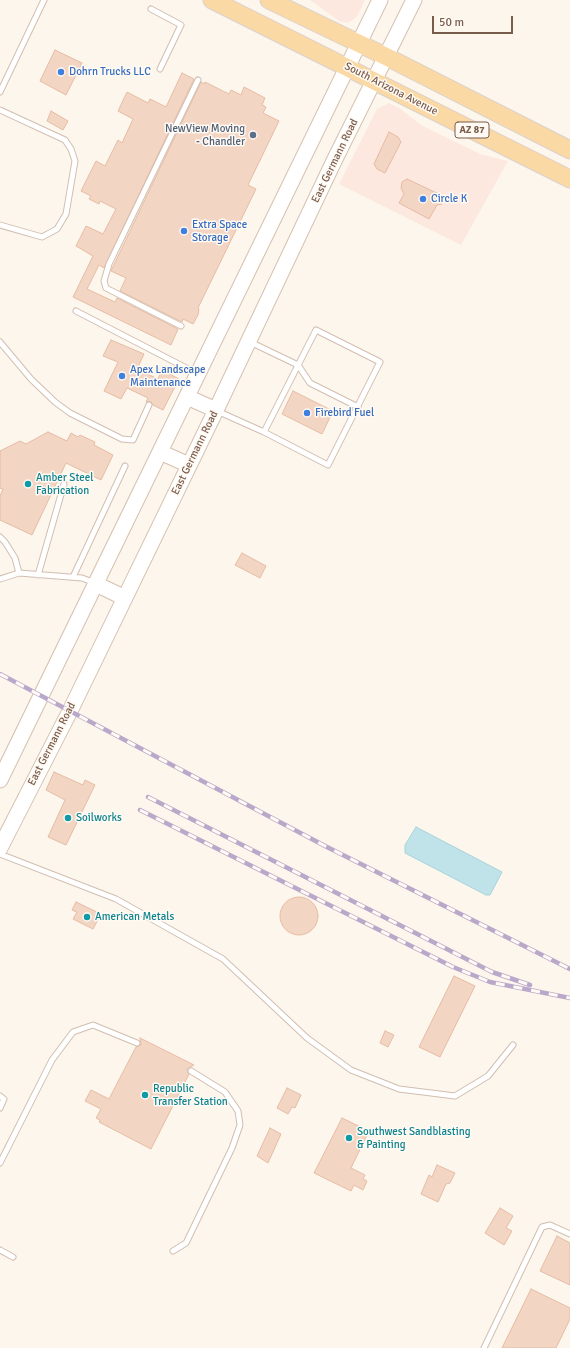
<!DOCTYPE html>
<html>
<head>
<meta charset="utf-8">
<style>
  body { margin:0 }
  #map { position:relative; width:570px; height:1348px; overflow:hidden; background:#fdf6ec; font-family:Signika,sans-serif }
  canvas { display:block }
  .scale { position:absolute; left:432px; top:16px; width:81px; height:18px; box-sizing:border-box; border:2px solid #7a5c4d; border-top:0; padding-left:5px; font-size:12px; line-height:14px; white-space:nowrap; color:#7a5c4d; -webkit-text-stroke:3px #fffaf3; paint-order:stroke }
</style>
</head>
<body>
<div id="map">
<canvas width="570" height="1348"></canvas>
<div class="scale">50 m</div>
</div>
<script>
const context = document.querySelector('canvas').getContext('2d');
context.lineJoin = 'round';
function fillPath(path, color) {
  context.fillStyle = color;
  context.fill(path, 'evenodd');
}
function poly(rows) {
  const path = new Path2D();
  for (const r of rows) {
    if (r.length === 3) {
      path.moveTo(r[0] + r[2], r[1]);
      path.arc(r[0], r[1], r[2], 0, 2 * Math.PI);
      continue;
    }
    path.moveTo(r[0], r[1]);
    for (let i = 2; i < r.length; i += 2) path.lineTo(r[i], r[i + 1]);
  }
  return path;
}
function strokePath(path, color, width, dash) {
  context.strokeStyle = color;
  context.lineWidth = width;
  context.lineCap = dash ? 'butt' : 'round';
  context.setLineDash(dash || []);
  context.stroke(path);
}
function drawText(font, color, halo, rows, align = 'center') {
  context.font = font + ' Signika,sans-serif';
  context.lineWidth = 3;
  context.setLineDash([]);
  context.textBaseline = 'middle';
  context.strokeStyle = halo;
  context.fillStyle = color;
  for (const [text, x, y, turn = 0] of rows) {
    context.save();
    context.translate(x, y);
    context.rotate((+turn || 0) * Math.PI / 180);
    context.textAlign = isNaN(turn) ? turn : align;
    if (halo) context.strokeText(text, 0, 0);
    context.fillText(text, 0, 0);
    context.restore();
  }
}
const commercial = poly([
  [310,0,365,0,358,15,353,20,347,23,339,21],
  [389,103,399,108,423,126,480,154,508,161,461,245,339,184,377,109]
]);
const water = poly([
  [416,827,502,872,490,895,486,895,405,853,405,845,416,827]
]);
const building = poly([
  [55,50,82,63,66,95,40,81,55,50],
  [182,73,194,79,104,268,99,265,87,289,115,302,117,298,178,329,171,345,73,297,93,256,76,246,86,226,103,234,116,209,100,201,99,204,89,199,91,196,81,191,96,161,105,166,118,140,122,143,133,119,118,111,127,92,148,103,150,99,166,107,182,73],
  [201,82,204,84,205,82,229,94,231,90,241,95,244,87,265,98,262,105,266,107,263,113,279,121,248,185,256,189,198,308,199,309,198,315,193,324,183,319,182,322,120,291,126,278,111,271,201,82],
  [51,111,68,121,63,130,47,121,51,111],
  [389,132,398,137,401,142,385,173,377,169,374,164,389,132],
  [407,179,445,197,442,204,437,205,429,219,399,203,404,194,401,188,402,182,407,179],
  [111,340,144,354,137,369,158,379,162,370,179,379,163,410,153,405,151,402,146,402,148,398,127,388,121,399,104,391,118,362,103,356,111,340],
  [293,391,333,411,322,434,282,414,293,391],
  [48,432,67,441,71,433,78,437,80,435,95,442,94,445,113,455,101,480,66,463,32,535,0,520,0,496,3,489,0,488,0,451,20,441,26,444,48,432],
  [242,553,266,566,260,578,235,565,242,553],
  [54,772,83,785,85,780,95,785,66,845,48,837,65,800,46,790,54,772],
  [299,916,19],
  [76,902,101,914,93,929,73,919,77,912,72,910,76,902],
  [454,976,475,986,440,1057,419,1047,454,976],
  [385,1031,394,1035,388,1047,380,1043,385,1031],
  [140,1038,194,1065,187,1069,189,1074,151,1149,99,1122,100,1120,96,1118,101,1109,85,1101,91,1090,109,1099,136,1047,141,1045,140,1038],
  [287,1088,301,1095,295,1108,292,1107,288,1114,277,1108,287,1088],
  [342,1118,369,1131,351,1168,365,1175,363,1179,367,1181,363,1190,354,1185,351,1191,314,1173,342,1118],
  [270,1128,281,1134,268,1163,257,1156,270,1128],
  [437,1165,455,1173,450,1183,446,1184,438,1202,421,1194,429,1175,432,1177,437,1165],
  [500,1208,513,1216,506,1228,512,1231,504,1245,485,1233,500,1208],
  [557,1236,570,1243,570,1285,540,1271,557,1236],
  [531,1289,570,1308,570,1319,556,1348,502,1348,531,1289]
]);
const service = poly([
  [151,9,181,25,160,69],
  [0,92,44,0],
  [0,110,65,140,71,149,75,161,66,214,57,229,42,237,0,225],
  [76,311,196,373],
  [181,326,106,288,104,281,109,264,198,80],
  [0,342,31,379,55,402,70,413,122,439,133,440,149,405],
  [250,342,298,365,310,383,358,407],
  [217,411,264,432,328,465,380,362,316,330,264,432],
  [0,537,5,542,15,558,19,573],
  [38,575,64,484],
  [73,577,125,466],
  [0,579,19,573,82,578,95,583],
  [0,854,116,899,223,959,307,1038,351,1070,399,1089,455,1096,488,1076,513,1045],
  [0,1096,4,1099,0,1108],
  [0,1163,52,1060,73,1032,93,1025,137,1043],
  [0,1250,13,1257],
  [173,1251,186,1243,232,1148,240,1125,238,1111,225,1092,191,1071],
  [484,1348,542,1227,550,1225,570,1234]
]);
const secondary = poly([
  [187,397,216,410],
  [160,452,189,465],
  [96,584,125,598],
  [0,780,380,0],
  [0,848,70,711,216,410,334,161,414,0]
]);
const primary = poly([
  [212,0,570,179],
  [269,0,387,57,570,150]
]);
const rail = poly([
  [0,674,325,846,570,969],
  [148,797,492,972,530,985],
  [140,810,453,967,490,982,570,998]
]);
const markers = [
  [61,72,4,"#3f7fe0"],
  [253,135,4,"#5c6f8a"],
  [423,199,4,"#3f7fe0"],
  [184,231,4,"#3f7fe0"],
  [122,376,4,"#3f7fe0"],
  [307,413,4,"#3f7fe0"],
  [28,484,4,"#0f9aa8"],
  [68,818,4,"#0f9aa8"],
  [87,917,4,"#0f9aa8"],
  [145,1095,4,"#0f9aa8"],
  [349,1138,4,"#0f9aa8"]
];
const shields = [
  [472,130,34]
];
const shieldNames = [
  ["AZ 87",472,130]
];
const shopNames = [
  ["Dohrn Trucks LLC",69,72],
  ["Circle K",431,199],
  ["Extra Space",192,225],
  ["Storage",192,238],
  ["Apex Landscape",130,370],
  ["Maintenance",130,383],
  ["Firebird Fuel",315,413]
];
const streetNames = [
  ["South Arizona Avenue",391,89,27],
  ["East Germann Road",335,161,-64],
  ["East Germann Road",195,453,-64],
  ["East Germann Road",52,744,-63]
];
const serviceNames = [
  ["NewView Moving",245,129],
  ["- Chandler",245,142]
];
const cultureNames = [
  ["Amber Steel",36,478],
  ["Fabrication",36,491],
  ["Soilworks",76,818],
  ["American Metals",95,917],
  ["Republic",153,1089],
  ["Transfer Station",153,1102],
  ["Southwest Sandblasting",357,1132],
  ["& Painting",357,1145]
];
fillPath(commercial, '#fde8e0');
fillPath(water, '#bfe3e8');
strokePath(water, '#a5d3da', 1);
fillPath(building, '#f3d5c3');
strokePath(building, '#e6bba3', 1);
strokePath(service, '#d1beb0', 7);
strokePath(secondary, '#d6c0b0', 17);
strokePath(primary, '#dad1cd', 19);
strokePath(service, '#fff', 5);
strokePath(secondary, '#fff', 15);
strokePath(primary, '#fbd9a5', 17);
strokePath(rail, '#b9a8c9', 4.5);
strokePath(rail, '#fffaf3', 3, [9]);
for (const [x, y, r, color] of markers) {
  const dot = new Path2D();
  dot.arc(x, y, r, 0, 2 * Math.PI);
  context.fillStyle = color;
  context.fill(dot);
  strokePath(dot, '#fffaf3', 1.5);
}
for (const [x, y, w] of shields) {
  const box = new Path2D();
  box.roundRect(x - w / 2, y - 8, w, 16, 3);
  context.fillStyle = '#fffaf3';
  context.fill(box);
  strokePath(box, '#7a5c4d', 1);
}
drawText('bold 10px', '#7a5c4d', null, shieldNames);
drawText('11px', '#366cbe', '#fffaf3', shopNames, 'left');
drawText('11px', '#7a5c4d', '#fffaf3', streetNames);
drawText('11px', '#4e5e75', '#fffaf3', serviceNames, 'right');
drawText('11px', '#0d838f', '#fffaf3', cultureNames, 'left');
</script>
</body>
</html>
